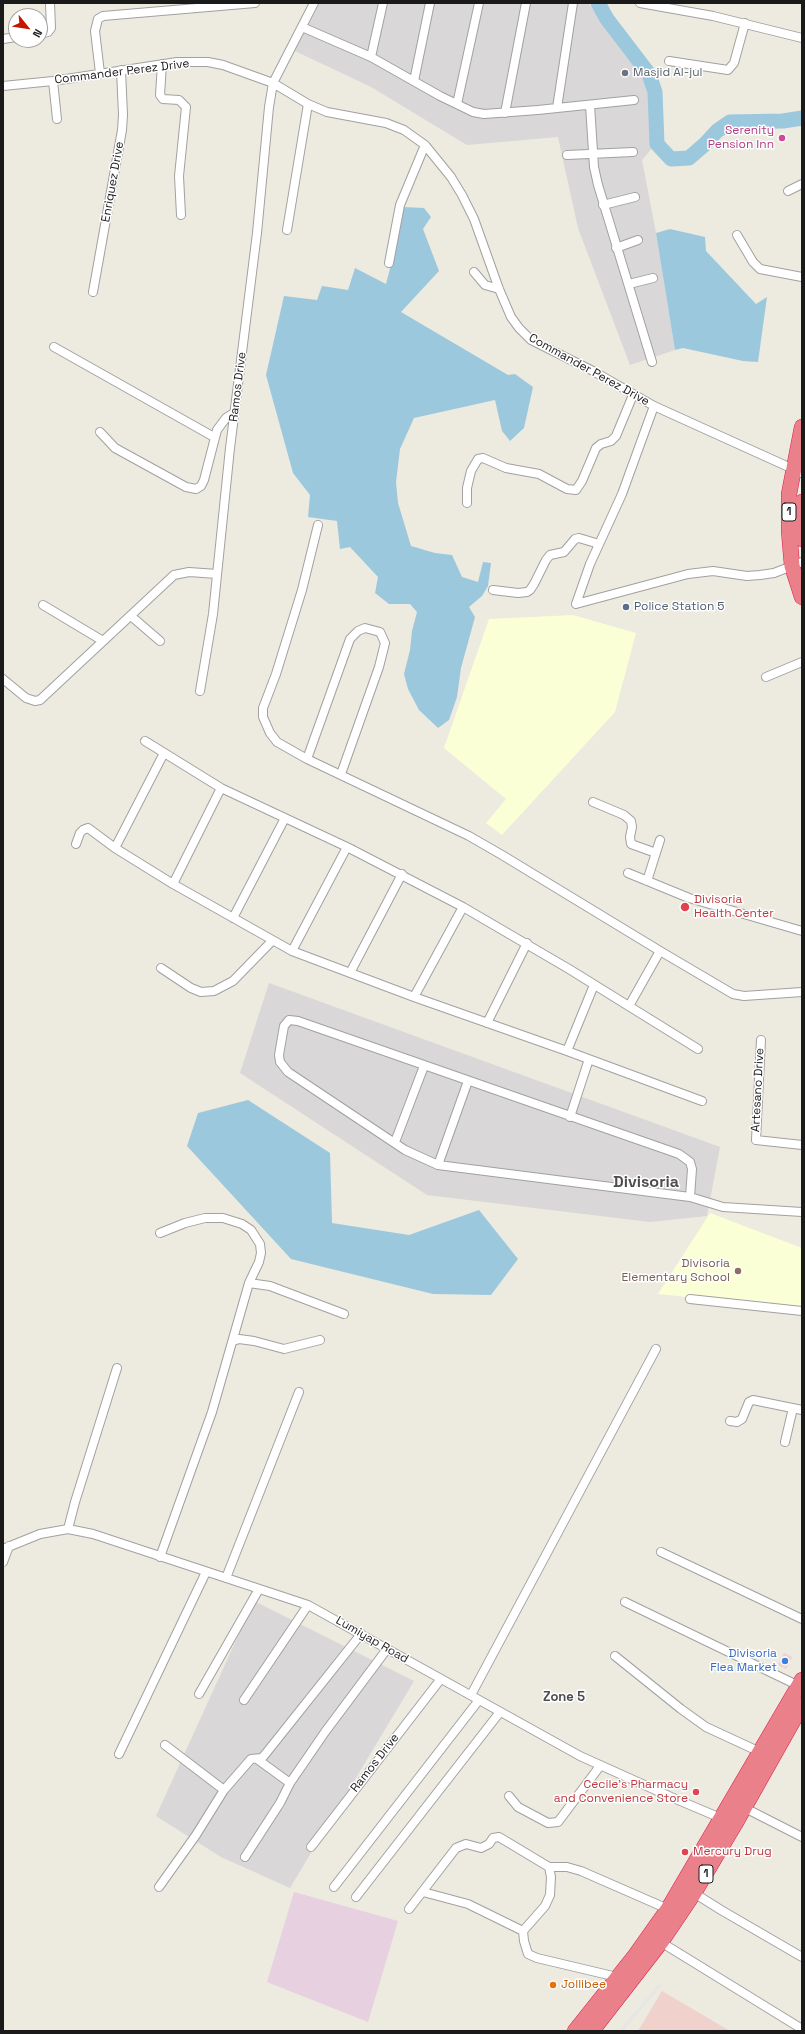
<!DOCTYPE html>
<html>
<head>
<meta charset="utf-8">
<style>
  body { margin:0 }
  #map { position:relative; width:805px; height:2034px; overflow:hidden; background:#edeadf; font-family:"Space Grotesk",sans-serif }
  canvas { display:block }
  .frame { position:absolute; inset:0; border:4px solid #1a1a1a; pointer-events:none }
  .north { position:absolute; left:8px; top:8px; width:40px; height:40px; box-sizing:border-box; background:#fff; border:1px solid #a3a3a3; border-radius:50%; rotate:120deg; font-size:11px; font-weight:700; line-height:16px; text-align:center; color:#1a1a1a }
  .north::after { content:''; display:block; margin:auto; width:14px; height:18px; background:#c51400; clip-path:polygon(50% 0,100% 100%,50% 72%,0 100%) }
</style>
</head>
<body>
<div id="map">
<canvas width="805" height="2034"></canvas>
<div class="frame"></div>
<div class="north">N</div>
</div>
<script>
const context = document.querySelector('canvas').getContext('2d');
context.lineJoin = 'round';
function fillPath(path, color) {
  context.fillStyle = color;
  context.fill(path, 'evenodd');
}
function poly(rows) {
  const path = new Path2D();
  for (const r of rows) {
    path.moveTo(r[0], r[1]);
    for (let i = 2; i < r.length; i += 2) path.lineTo(r[i], r[i + 1]);
  }
  return path;
}
function strokePath(path, color, width, dash) {
  context.strokeStyle = color;
  context.lineWidth = width;
  context.lineCap = dash ? 'butt' : 'round';
  context.setLineDash(dash || []);
  context.stroke(path);
}
function drawText(font, color, halo, rows, align = 'center') {
  context.font = font + ' "Space Grotesk",sans-serif';
  context.lineWidth = 3;
  context.setLineDash([]);
  context.textBaseline = 'middle';
  context.strokeStyle = halo;
  context.fillStyle = color;
  for (const [text, x, y, turn = 0] of rows) {
    context.save();
    context.translate(x, y);
    context.rotate((+turn || 0) * Math.PI / 180);
    context.textAlign = isNaN(turn) ? turn : align;
    if (halo) context.strokeText(text, 0, 0);
    context.fillText(text, 0, 0);
    context.restore();
  }
}
const residential = poly([
  [320,3,588,3,643,74,650,96,652,148,642,160,656,233,675,350,630,365,578,228,558,137,467,145,371,87,295,51],
  [269,983,720,1147,707,1216,650,1222,427,1195,240,1073],
  [254,1601,414,1681,290,1888,221,1857,156,1816]
]);
const commercial = poly([
  [784,1653,792,1657,786,1669,778,1665],
  [662,1991,730,2031,638,2031]
]);
const industrial = poly([
  [294,1892,398,1921,368,2022,267,1982]
]);
const education = poly([
  [573,615,636,633,615,712,502,835,486,823,506,799,444,748,489,619],
  [710,1213,802,1248,802,1309,658,1294]
]);
const parking = poly([
  [660,1983,662,1985,623,2031,619,2031]
]);
const water = poly([
  [403,207,424,208,431,217,423,229,439,271,401,312,508,375,515,374,533,387,524,428,510,441,502,431,495,400,414,418,400,449,396,482,398,503,411,546,435,553,452,555,462,577,478,582,483,562,491,563,488,586,482,596,469,607,475,617,461,668,457,697,449,720,438,728,419,710,408,689,404,674,410,650,412,631,417,612,410,604,389,604,375,593,378,577,350,547,340,549,337,521,308,517,310,495,293,473,266,375,284,296,317,300,322,286,348,290,355,268,386,284,399,234,398,222],
  [670,229,705,237,706,251,756,304,767,297,758,362,743,361,683,348,675,350,656,233],
  [248,1100,330,1153,332,1223,409,1235,479,1210,518,1259,491,1295,433,1294,291,1259,187,1146,198,1113]
]);
const river = poly([
  [598,3,607,19,649,74,655,92,657,144,671,159,689,158,704,145,717,131,730,122,783,121,802,118]
]);
const street = poly([
  [640,3,713,16,802,38],
  [302,27,371,57,440,96,473,112,484,114,538,110,557,108,573,3],
  [40,34,48,32,51,28,50,3],
  [3,39,16,37],
  [371,57,383,3],
  [669,61,728,70,734,63,745,23],
  [162,64,160,95,163,99,179,100,186,107,179,176,181,215],
  [100,73,95,31,98,19,103,16,255,3],
  [53,81,57,119],
  [414,81,430,3],
  [3,86,53,81,177,62,208,62,223,65,273,83,308,104,327,112,386,123,404,130,425,145,451,177,462,195,474,219,499,289,511,317,519,328,531,340,593,371,654,406,802,473],
  [457,104,479,3],
  [590,105,594,167,598,185,652,362],
  [557,108,634,100],
  [505,113,526,3],
  [567,155,633,152],
  [788,191,802,184],
  [603,205,635,197],
  [287,230,308,104],
  [737,235,753,262,760,269,802,277],
  [616,248,638,240],
  [389,263,400,205,425,145],
  [474,272,485,285,499,289],
  [629,284,653,278],
  [93,292,122,130,123,115,121,70],
  [54,347,214,437],
  [100,432,115,448,186,487,196,489,201,486,204,480,217,430,226,418,234,413],
  [467,503,467,488,471,471,478,459,483,458,506,468,539,474,567,489,576,490,582,481,596,448,601,444,611,441,616,436,633,395],
  [318,525,302,590,276,674,263,708,263,717,270,733,277,742,307,759,469,836,502,855,660,951,629,1006],
  [493,590,518,593,527,592,530,590,534,584,546,560,550,555,564,552,575,539,579,538,599,544],
  [576,604,688,574,713,571,747,576,760,575,774,573,802,562],
  [576,604,590,564,622,494,654,406],
  [43,605,103,641],
  [131,616,160,641],
  [766,677,802,662],
  [3,679,26,698,35,701,40,700,174,575,189,572,217,574],
  [200,691,213,614,230,448,257,233,269,107,273,83,314,3],
  [145,741,221,788,347,847,463,907,569,969,698,1049],
  [164,753,115,848,173,884,292,951,414,997,567,1051,702,1101],
  [307,759,350,639,358,631,365,628,380,632,385,643,379,667,341,774],
  [593,802,624,815,631,821,632,827,630,837,631,844,656,853],
  [76,844,80,833,83,830,88,828,115,848],
  [628,873,689,898,802,931],
  [647,881,660,840],
  [173,884,221,788],
  [233,918,285,818],
  [292,951,347,847],
  [660,951,733,994,744,996,802,992],
  [161,968,191,988,201,992,214,991,233,981,272,941],
  [350,973,402,874],
  [414,997,463,907],
  [487,1023,527,943],
  [761,1040,756,1140,802,1145],
  [567,1051,594,985],
  [570,1117,589,1059],
  [395,1142,424,1066],
  [438,1165,468,1081],
  [690,1197,692,1169,690,1162,679,1154,298,1021,289,1020,284,1026,279,1055,280,1062,288,1072,405,1150,438,1165,690,1197,723,1207,802,1212],
  [160,1233,185,1223,205,1218,223,1218,242,1224,251,1230,260,1244,261,1253,259,1262,249,1283],
  [690,1299,802,1311],
  [233,1341,239,1339,254,1341,284,1349,320,1340],
  [730,1421,737,1422,742,1419,749,1402,753,1400,802,1410],
  [785,1442,793,1408],
  [68,1529,75,1502,117,1368],
  [3,1549,40,1534,68,1529,93,1534,308,1605,580,1756,671,1797,723,1819],
  [661,1552,802,1619],
  [160,1557,212,1412,249,1283,270,1286,344,1314],
  [3,1562,9,1546],
  [226,1578,299,1392],
  [625,1602,799,1686],
  [615,1656,681,1709,706,1727,760,1752],
  [199,1694,259,1589],
  [471,1695,656,1349],
  [244,1700,308,1605],
  [165,1745,224,1790],
  [119,1754,206,1572],
  [257,1759,290,1783],
  [509,1796,518,1807,548,1823,558,1822,600,1766],
  [745,1808,802,1837],
  [311,1847,440,1680],
  [245,1857,280,1803,290,1783,325,1732,387,1649],
  [549,1867,567,1867,581,1871,668,1909],
  [159,1887,196,1835,224,1790,251,1759,262,1758,267,1752,361,1634],
  [334,1887,479,1700],
  [423,1892,468,1904,523,1931],
  [694,1893,721,1910,802,1957],
  [356,1897,500,1712],
  [409,1909,456,1848,466,1844,481,1848,489,1844,493,1838,499,1837,549,1867,551,1877,550,1895,545,1906,523,1931,524,1941,528,1954,537,1958,617,1977],
  [659,1941,802,2029]
]);
const highway = poly([
  [802,427,789,494,789,531,792,566,802,597],
  [802,502,802,539],
  [575,2031,634,1957,668,1909,802,1680],
  [592,2031,661,1942,694,1893,735,1824,802,1705]
]);
const markers = [
  [625,73,4,"#6b7280"],
  [782,138,4,"#d1479c"],
  [626,607,4,"#5c6f8a"],
  [685,907,5,"#e0444e"],
  [738,1271,4,"#8d6e63"],
  [785,1661,4,"#3f7fe0"],
  [696,1792,4,"#e0444e"],
  [685,1852,4,"#e0444e"],
  [553,1985,4,"#e8710a"]
];
const shields = [
  [789,512,14],
  [706,1874,14]
];
const shieldNames = [
  ["1",789,512],
  ["1",706,1874]
];
const streetNames = [
  ["Commander Perez Drive",122,72,-7],
  ["Enriquez Drive",113,182,-80],
  ["Commander Perez Drive",589,370,29],
  ["Ramos Drive",238,387,-83],
  ["Artesano Drive",758,1090,-87],
  ["Lumiyap Road",372,1640,30],
  ["Ramos Drive",375,1763,-52]
];
const worshipNames = [
  ["Masjid Al-jul",633,73]
];
const hotelNames = [
  ["Serenity",774,131],
  ["Pension Inn",774,145]
];
const serviceNames = [
  ["Police Station 5",634,607]
];
const healthNames = [
  ["Divisoria",694,900],
  ["Health Center",694,914],
  ["Cecile's Pharmacy",688,1785,"right"],
  ["and Convenience Store",688,1799,"right"],
  ["Mercury Drug",693,1852]
];
const educationNames = [
  ["Divisoria",730,1264],
  ["Elementary School",730,1278]
];
const shopNames = [
  ["Divisoria",777,1654],
  ["Flea Market",777,1668]
];
const foodNames = [
  ["Jollibee",561,1985]
];
const neighbourhoodNames = [
  ["Zone 5",564,1697]
];
const districtNames = [
  ["Divisoria",646,1183]
];
fillPath(residential, '#d9d7d7');
fillPath(commercial, '#f0d1cc');
fillPath(industrial, '#e7d0e0');
fillPath(education, '#fbffd6');
fillPath(parking, '#e6e6e6');
fillPath(water, '#9cc8de');
strokePath(river, '#9cc8de', 15);
strokePath(street, '#a1a1a1', 10);
strokePath(highway, '#dd1a49', 16);
strokePath(street, '#fff', 8);
strokePath(highway, '#ea818a', 15);
for (const [x, y, r, color] of markers) {
  const dot = new Path2D();
  dot.arc(x, y, r, 0, 2 * Math.PI);
  context.fillStyle = color;
  context.fill(dot);
  strokePath(dot, '#fff', 1.5);
}
for (const [x, y, w] of shields) {
  const box = new Path2D();
  box.roundRect(x - w / 2, y - 9, w, 18, 3);
  context.fillStyle = '#fff';
  context.fill(box);
  strokePath(box, '#1a1a1a', 1);
}
drawText('bold 11px', '#1a1a1a', null, shieldNames);
drawText('12px', '#1a1a1a', '#fff', streetNames);
drawText('12px', '#5b616d', '#fff', worshipNames, 'left');
drawText('12px', '#b23c85', '#fff', hotelNames, 'right');
drawText('12px', '#4e5e75', '#fff', serviceNames, 'left');
drawText('12px', '#be3a42', '#fff', healthNames, 'left');
drawText('12px', '#785e54', '#fff', educationNames, 'right');
drawText('12px', '#366cbe', '#fff', shopNames, 'right');
drawText('12px', '#c56008', '#fff', foodNames, 'left');
drawText('bold 13px', '#4d4d4d', '#fff', neighbourhoodNames);
drawText('bold 16px', '#4d4d4d', '#fff', districtNames);
</script>
</body>
</html>
